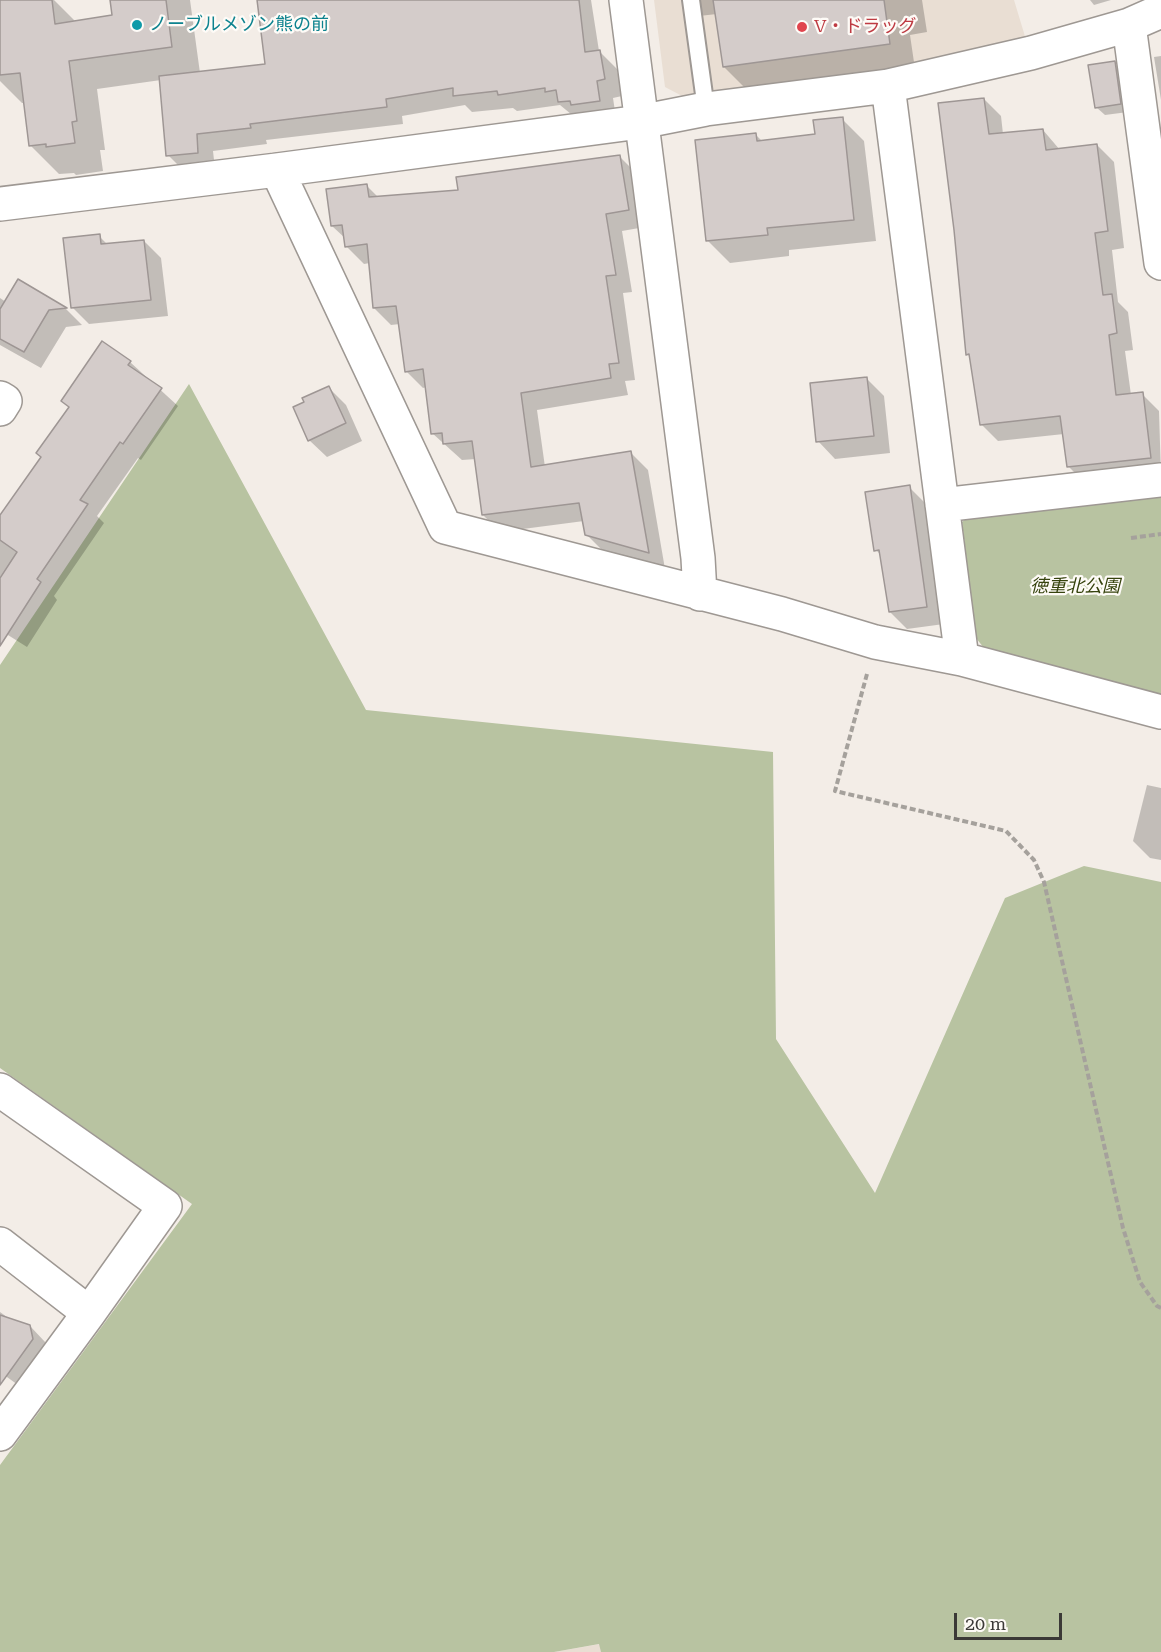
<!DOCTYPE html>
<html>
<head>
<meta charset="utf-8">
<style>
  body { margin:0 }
  #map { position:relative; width:1161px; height:1652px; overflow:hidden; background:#f3ede7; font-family:"Roboto Serif",serif }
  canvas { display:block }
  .scale { position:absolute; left:954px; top:1613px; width:108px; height:27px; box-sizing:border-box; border:3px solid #3b3937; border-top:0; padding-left:8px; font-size:18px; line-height:21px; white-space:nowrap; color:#3b3937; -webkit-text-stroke:4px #fefbf7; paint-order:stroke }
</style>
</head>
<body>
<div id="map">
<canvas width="1161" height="1652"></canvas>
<div class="scale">20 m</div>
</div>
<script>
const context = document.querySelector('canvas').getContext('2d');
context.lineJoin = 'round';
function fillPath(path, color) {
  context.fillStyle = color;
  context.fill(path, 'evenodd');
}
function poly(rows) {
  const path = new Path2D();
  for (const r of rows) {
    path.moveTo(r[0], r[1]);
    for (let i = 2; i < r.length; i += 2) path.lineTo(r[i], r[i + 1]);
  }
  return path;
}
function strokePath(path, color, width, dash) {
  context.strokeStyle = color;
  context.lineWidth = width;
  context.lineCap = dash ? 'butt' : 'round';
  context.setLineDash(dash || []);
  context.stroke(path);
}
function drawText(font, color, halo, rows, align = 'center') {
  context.font = font + ' "Roboto Serif","Noto Sans JP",serif';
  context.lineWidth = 4.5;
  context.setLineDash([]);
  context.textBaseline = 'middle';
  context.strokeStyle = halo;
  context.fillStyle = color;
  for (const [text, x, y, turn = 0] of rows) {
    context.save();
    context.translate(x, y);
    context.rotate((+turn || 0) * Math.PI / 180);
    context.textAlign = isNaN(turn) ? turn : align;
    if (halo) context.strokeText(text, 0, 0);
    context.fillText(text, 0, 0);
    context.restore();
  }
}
const built = poly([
  [654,0,1014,0,1027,43,916,67,686,98,665,87],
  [600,1644,601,1652,554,1652]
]);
const green = poly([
  [189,384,366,710,773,752,776,1039,875,1193,1005,898,1084,866,1161,882,1161,1652,601,1652,599,1644,554,1652,0,1652,0,1465,192,1204,0,1068,0,665],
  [1161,491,1161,698,988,653,976,638,962,522,973,511]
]);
const shadow = poly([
  [30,0,54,0,76,22,114,17,112,0,190,0,200,73,266,66,258,0,591,0,599,51,617,69,622,96,613,98,616,118,577,119,560,105,517,111,513,108,472,112,465,105,402,116,403,124,266,140,267,144,213,151,215,169,185,172,168,155,161,80,97,89,105,150,100,150,103,171,76,175,74,173,59,174,31,146,25,103,22,103,0,81,0,3],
  [683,0,922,0,927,32,910,35,915,69,749,92,724,67,717,14,699,16],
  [1090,0,1111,0,1094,5],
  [1161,56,1161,100,1154,57],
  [1114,63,1123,71,1128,112,1105,115,1096,107],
  [984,99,1001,116,1003,134,1043,130,1060,150,1097,145,1114,162,1124,248,1112,250,1118,302,1128,312,1133,350,1125,351,1131,395,1142,394,1159,411,1161,476,1085,483,1068,466,1064,434,998,441,981,424,971,357,968,354],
  [842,119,864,141,876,241,789,250,789,256,730,263,708,241,756,135,763,142,816,135],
  [619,156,636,173,645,227,622,231,632,292,623,293,635,380,625,381,628,395,537,410,545,467,631,453,648,470,665,569,604,552,586,534,584,521,500,532,483,515,476,459,462,460,432,433,427,387,423,388,406,371,400,324,391,325,374,308,370,263,364,264,347,247,346,239,332,226,367,186,379,198,459,192],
  [99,236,108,245,144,241,161,258,168,316,89,324,72,307],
  [18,281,66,309,82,325,66,327,41,368,0,345,0,298,6,302],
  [130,362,178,406,141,460,138,458,97,516,104,523,54,596,57,600,27,647,0,630,0,515,2,516,42,457,70,408,63,401],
  [867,379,884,396,890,453,835,459,818,441],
  [329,388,346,405,362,441,327,457,309,440],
  [909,487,926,504,944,624,907,629,890,612,882,556,876,550],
  [1147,785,1161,788,1161,860,1150,858,1133,841],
  [0,1312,11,1320,30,1326,46,1343,49,1356,25,1390,0,1372]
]);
const building = poly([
  [0,0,52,0,55,24,112,15,110,0,166,0,172,47,69,61,77,121,72,122,75,143,46,147,46,144,29,146,20,73,0,75,0,0],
  [257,0,579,0,585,52,600,50,605,79,597,81,600,101,571,105,570,101,558,102,556,90,545,92,545,88,498,95,497,91,453,96,453,88,386,99,387,107,250,124,251,128,197,134,198,153,166,156,159,76,265,64,257,0],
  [713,0,884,0,890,44,723,67,713,0],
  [1115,61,1121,104,1095,108,1088,65,1115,61],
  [984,98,989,134,1043,129,1046,150,1097,144,1108,231,1095,233,1103,295,1112,294,1117,333,1109,335,1116,395,1143,392,1151,458,1067,467,1060,416,980,425,969,354,966,355,954,230,938,103,984,98],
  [843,117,854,220,767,228,768,235,706,241,695,140,756,133,757,141,815,134,813,120,843,117],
  [620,155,629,210,606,214,616,275,606,276,619,363,609,364,611,378,521,393,531,467,631,451,649,553,585,535,579,503,482,515,472,441,443,444,442,433,431,434,423,369,405,372,396,306,373,308,367,244,345,247,342,225,331,226,326,189,367,184,369,197,458,190,456,177,620,155],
  [100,234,101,244,144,240,151,300,71,308,63,238,100,234],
  [18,279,67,308,49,310,24,352,0,339,0,309,18,279],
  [102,341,131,361,128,365,162,388,123,444,120,442,80,500,88,504,37,579,41,582,0,646,0,578,17,552,0,540,0,515,41,457,36,453,69,407,61,401,102,341],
  [867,377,874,436,816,442,810,383,867,377],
  [329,386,346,423,308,441,293,407,304,402,302,398,329,386],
  [910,485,927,607,889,612,879,550,874,551,865,492,910,485],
  [0,1315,30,1325,33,1339,0,1385,0,1315]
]);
const path = poly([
  [1131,538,1161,534],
  [867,674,835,791,1006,831,1034,860,1044,882,1123,1228,1140,1282,1157,1306,1161,1308]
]);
const lane = poly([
  [691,0,706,109]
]);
const street = poly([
  [626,0,698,558,700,594],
  [1129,25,1161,263],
  [888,86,962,659],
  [277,170,445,527,782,614,875,642,962,659,1161,712],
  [0,204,277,170,640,122,706,109,888,86,1031,53,1129,25,1161,11],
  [0,398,5,401,0,409],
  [942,505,1161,480],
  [0,1090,165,1206,89,1313],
  [0,1244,89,1313,0,1434]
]);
const markers = [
  [137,25,6,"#0f9aa8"],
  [802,27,6,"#e0444e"]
];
const cultureNames = [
  ["ノーブルメゾン熊の前",149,25]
];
const healthNames = [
  ["V・ドラッグ",814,27]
];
const parkNames = [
  ["徳重北公園",1075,587]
];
fillPath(built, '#e9ded3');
fillPath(green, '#b8c3a1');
fillPath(shadow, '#0003');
fillPath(building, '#d4ccca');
strokePath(building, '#9e9694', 1.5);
strokePath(lane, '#9e9893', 20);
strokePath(street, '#9e9893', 36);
strokePath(path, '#a5a19c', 4, [6, 3]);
strokePath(lane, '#fff', 16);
strokePath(street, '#fff', 33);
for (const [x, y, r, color] of markers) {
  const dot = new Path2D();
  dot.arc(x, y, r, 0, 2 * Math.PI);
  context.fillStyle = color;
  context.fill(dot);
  strokePath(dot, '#fefbf7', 2);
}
drawText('18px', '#0d838f', '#fefbf7', cultureNames, 'left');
drawText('18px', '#be3a42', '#fefbf7', healthNames, 'left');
drawText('italic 18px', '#36430d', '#fefbf7', parkNames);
</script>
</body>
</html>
